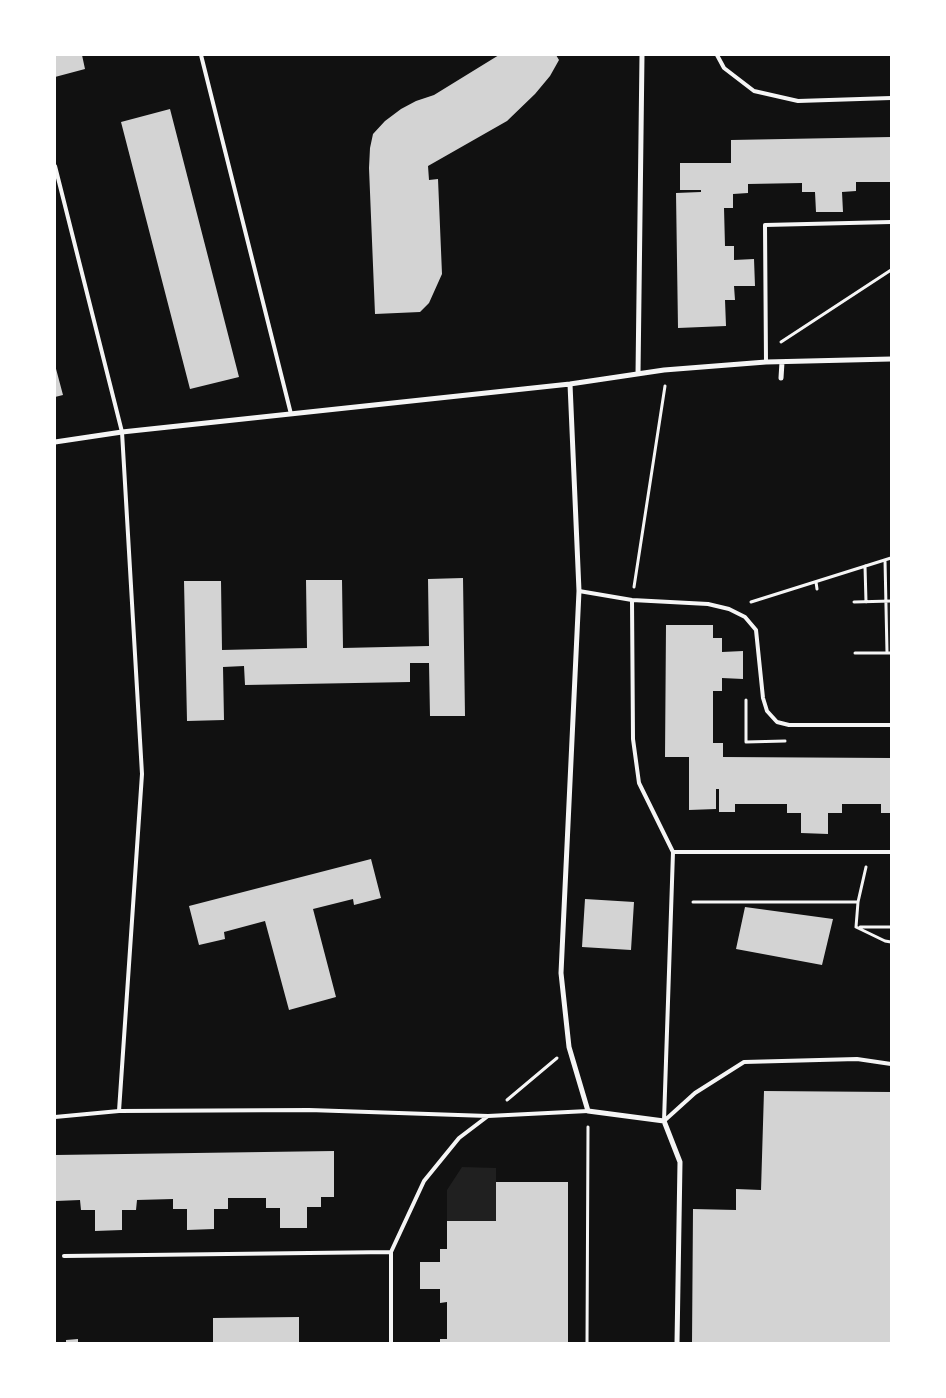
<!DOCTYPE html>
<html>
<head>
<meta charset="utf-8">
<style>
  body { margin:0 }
  #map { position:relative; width:946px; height:1398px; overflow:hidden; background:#111; font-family:Georgia,serif }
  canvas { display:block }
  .frame { position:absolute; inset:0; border:56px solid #fff; pointer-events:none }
</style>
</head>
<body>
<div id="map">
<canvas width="946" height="1398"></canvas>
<div class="frame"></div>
</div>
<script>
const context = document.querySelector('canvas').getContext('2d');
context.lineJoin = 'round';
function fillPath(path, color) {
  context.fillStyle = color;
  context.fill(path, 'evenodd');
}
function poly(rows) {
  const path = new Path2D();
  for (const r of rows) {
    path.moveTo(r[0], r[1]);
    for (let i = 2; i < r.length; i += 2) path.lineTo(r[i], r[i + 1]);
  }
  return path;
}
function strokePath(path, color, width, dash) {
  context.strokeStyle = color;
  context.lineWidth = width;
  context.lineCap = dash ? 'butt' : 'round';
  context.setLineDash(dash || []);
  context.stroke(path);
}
const green = poly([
  [886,601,891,601,891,653,887,653],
  [462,1167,496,1168,496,1221,447,1221,447,1190]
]);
const building = poly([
  [55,55,82,55,85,69,55,77],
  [499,55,556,55,559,60,550,76,535,94,507,121,428,166,429,180,438,179,442,274,429,303,420,312,375,314,369,168,370,148,373,134,385,121,401,109,416,101,434,95],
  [170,109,239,377,190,389,121,122],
  [891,137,891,182,856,182,856,191,842,192,843,212,816,212,815,192,802,192,802,183,748,184,748,193,733,194,733,208,724,208,725,246,734,246,734,260,754,259,755,286,734,286,735,300,725,300,726,326,678,328,676,193,701,192,701,190,680,190,680,163,731,163,731,140],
  [55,365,63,395,55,397],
  [463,578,465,716,430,716,429,663,410,663,410,682,245,685,244,666,223,667,224,720,187,721,184,581,221,581,222,650,307,648,306,580,342,580,343,648,429,646,428,579],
  [666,625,713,625,713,638,722,638,722,652,743,651,743,679,722,678,722,691,713,691,713,743,723,743,723,757,891,758,891,813,881,813,881,804,842,804,842,813,828,813,828,834,801,833,801,813,787,813,787,804,735,804,735,812,719,812,719,789,716,789,716,809,689,810,689,757,665,757],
  [371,859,381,898,354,905,353,899,313,909,336,997,289,1010,265,921,224,932,225,939,199,945,189,906],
  [585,899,634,902,631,950,582,947],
  [745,907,833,919,822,965,736,949],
  [764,1091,891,1092,891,1343,692,1343,693,1209,736,1210,736,1189,761,1190],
  [334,1151,334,1197,321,1197,321,1207,307,1207,307,1228,280,1228,280,1208,266,1208,266,1198,228,1198,228,1209,214,1209,214,1229,187,1230,187,1209,173,1209,173,1199,137,1200,136,1210,122,1210,122,1230,95,1231,95,1210,81,1210,80,1200,56,1201,55,1155],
  [496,1182,568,1182,568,1343,440,1343,440,1339,447,1339,447,1302,440,1303,440,1289,420,1289,420,1262,440,1262,440,1249,447,1249,447,1221,496,1221],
  [299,1317,299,1343,213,1343,213,1318],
  [78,1339,78,1343,66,1343,66,1340]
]);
const path = poly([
  [781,342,891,270],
  [885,560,887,653],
  [865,566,866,602],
  [816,582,817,589],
  [634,587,665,386],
  [751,602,891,558],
  [854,602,891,601],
  [855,653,891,653],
  [746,700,746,742,785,741],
  [693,902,858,902,866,867],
  [858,902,856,927,885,941,891,942],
  [860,927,891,927],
  [507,1100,557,1058],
  [587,1343,588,1127]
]);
const service = poly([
  [201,55,291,414],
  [717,55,724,68,754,91,798,101,891,98],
  [55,166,122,432,142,774,119,1111],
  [766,362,765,225,891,222],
  [579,591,632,600,708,604,729,609,745,617,756,630,763,698,767,711,777,722,789,725,891,725],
  [632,600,633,739,639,783,673,852,664,1121],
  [673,852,891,852],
  [55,1117,119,1111,309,1110,488,1116,588,1111],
  [664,1121,695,1093,744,1062,857,1059,891,1064],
  [64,1256,391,1252],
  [391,1343,391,1252,424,1181,459,1138,488,1116]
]);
const minor = poly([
  [638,374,642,55],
  [781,378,782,362],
  [570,384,579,591,561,973,569,1047,588,1111,664,1121,680,1162,677,1343],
  [55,442,122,432,570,384,664,370,766,362,891,359]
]);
fillPath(green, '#202020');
fillPath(building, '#d3d3d3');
strokePath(path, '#f5f5f5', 3);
strokePath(service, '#f5f5f5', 4);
strokePath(minor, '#f5f5f5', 5);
</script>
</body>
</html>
